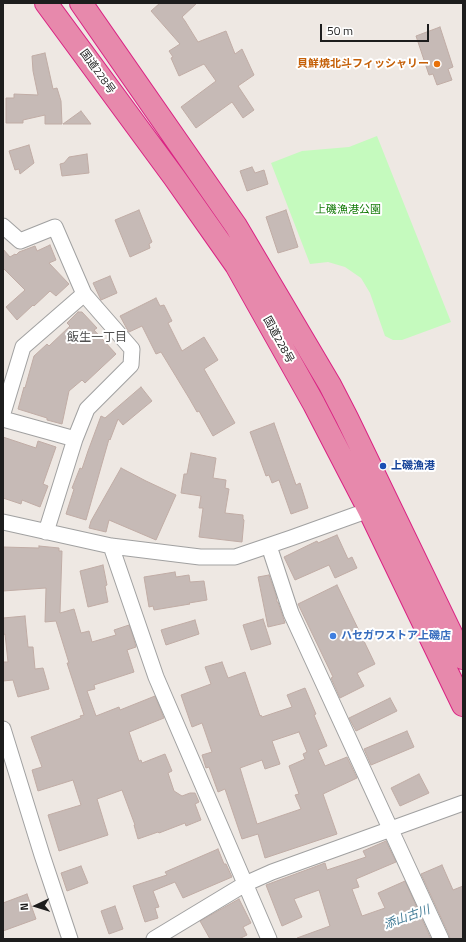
<!DOCTYPE html>
<html>
<head>
<meta charset="utf-8">
<style>
  body { margin:0 }
  #map { position:relative; width:466px; height:942px; overflow:hidden; background:#eee8e3; font-family:"Titillium Web",sans-serif }
  canvas { display:block }
  .frame { position:absolute; inset:0; border:4px solid #1d1d1d; pointer-events:none }
  .north { position:absolute; left:16px; top:886px; width:40px; height:40px; -webkit-text-stroke:3px #fff; paint-order:stroke; rotate:266deg; font-size:11px; font-weight:700; line-height:16px; text-align:center; color:#1d1d1d }
  .north::after { content:''; display:block; margin:auto; width:14px; height:18px; background:#1d1d1d; clip-path:polygon(50% 0,100% 100%,50% 72%,0 100%) }
  .scale { position:absolute; left:320px; top:24px; width:109px; height:18px; box-sizing:border-box; border:2px solid #1d1d1d; border-top:0; padding-left:5px; font-size:12px; line-height:14px; white-space:nowrap; color:#1d1d1d; -webkit-text-stroke:3px #fff; paint-order:stroke }
</style>
</head>
<body>
<div id="map">
<canvas width="466" height="942"></canvas>
<div class="frame"></div>
<div class="north">N</div>
<div class="scale">50 m</div>
</div>
<script>
const context = document.querySelector('canvas').getContext('2d');
context.lineJoin = 'round';
function fillPath(path, color) {
  context.fillStyle = color;
  context.fill(path, 'evenodd');
}
function poly(rows) {
  const path = new Path2D();
  for (const r of rows) {
    path.moveTo(r[0], r[1]);
    for (let i = 2; i < r.length; i += 2) path.lineTo(r[i], r[i + 1]);
  }
  return path;
}
function strokePath(path, color, width, dash) {
  context.strokeStyle = color;
  context.lineWidth = width;
  context.lineCap = dash ? 'butt' : 'round';
  context.setLineDash(dash || []);
  context.stroke(path);
}
function drawText(font, color, halo, rows, align = 'center') {
  context.font = font + ' "Titillium Web","Noto Sans JP",sans-serif';
  context.lineWidth = 4;
  context.setLineDash([]);
  context.textBaseline = 'middle';
  context.strokeStyle = halo;
  context.fillStyle = color;
  for (const [text, x, y, turn = 0] of rows) {
    context.save();
    context.translate(x, y);
    context.rotate((+turn || 0) * Math.PI / 180);
    context.textAlign = isNaN(turn) ? turn : align;
    if (halo) context.strokeText(text, 0, 0);
    context.fillText(text, 0, 0);
    context.restore();
  }
}
const park = poly([
  [377,136,451,322,402,340,393,340,385,336,370,293,361,278,345,267,328,262,310,264,271,163,302,151,349,147]
]);
const building = poly([
  [160,3,197,3,182,17,185,21,198,42,226,31,235,54,242,49,254,75,238,86,254,110,243,118,232,102,196,128,181,107,216,81,204,64,179,76,171,58,173,57,169,51,180,44,151,11,160,3],
  [440,27,453,67,448,69,452,80,437,85,433,74,429,75,416,36,440,27],
  [45,53,53,89,57,88,61,101,62,124,45,124,45,115,23,120,23,123,6,123,6,98,14,98,14,94,38,95,33,71,32,56,45,53],
  [81,111,91,124,63,124,81,111],
  [29,145,34,163,20,174,19,169,15,170,9,151,29,145],
  [87,154,89,173,62,176,60,164,64,163,69,157,87,154],
  [252,167,255,173,264,170,268,184,247,191,240,171,252,167],
  [139,210,152,242,149,244,150,248,130,257,115,220,139,210],
  [286,210,298,247,278,253,266,217,286,210],
  [50,245,56,260,49,263,69,284,56,296,50,291,34,306,33,305,17,320,6,307,25,290,3,268,3,249,10,257,15,254,16,255,19,252,35,246,37,251,50,245],
  [110,276,117,293,101,300,93,283,110,276],
  [156,298,160,306,164,305,172,321,168,323,182,351,204,337,218,360,204,369,235,423,213,436,199,411,197,412,189,398,161,352,156,354,142,326,129,332,127,329,120,316,156,298],
  [78,312,82,312,97,328,94,330,116,354,85,383,82,380,69,391,62,424,47,420,47,418,18,409,24,387,25,388,34,356,47,344,49,346,70,326,67,323,78,312],
  [141,387,152,401,123,425,118,419,110,440,109,439,86,520,66,514,74,489,72,488,80,468,82,469,88,451,101,416,105,418,141,387],
  [274,423,296,485,300,483,308,508,291,514,279,480,272,483,269,475,266,476,250,432,274,423],
  [3,437,36,448,38,441,56,447,43,484,48,486,40,507,22,500,21,504,3,498,3,437],
  [191,453,216,458,213,478,226,480,225,488,229,489,225,513,243,515,243,519,244,520,242,542,199,537,203,508,199,508,201,496,181,493,184,474,187,474,191,453],
  [121,468,146,481,176,495,156,540,109,520,106,532,89,528,91,521,121,468],
  [337,535,348,559,352,557,357,568,335,578,329,565,295,580,284,557,317,541,318,543,337,535],
  [39,546,59,548,59,551,62,551,60,613,74,609,81,633,89,631,92,642,116,635,114,630,129,625,132,633,136,647,127,650,134,672,94,685,95,689,87,691,96,716,119,707,120,710,155,696,164,718,129,732,139,761,141,760,142,763,165,754,172,771,168,773,174,791,182,796,190,793,195,793,199,802,195,804,201,820,186,826,185,823,159,833,158,832,138,839,134,825,135,825,122,790,97,799,108,835,59,851,48,815,81,805,73,780,38,791,32,770,42,767,31,737,81,718,80,716,84,715,67,663,69,663,56,621,45,622,46,588,3,591,3,547,39,548,39,546],
  [103,565,107,585,105,586,108,602,88,607,80,571,103,565],
  [175,572,176,577,189,575,190,582,204,581,207,600,189,603,190,604,154,610,153,606,149,607,144,577,175,572],
  [269,575,276,595,277,602,278,602,285,623,268,627,258,577,269,575],
  [337,585,375,664,357,673,364,686,340,698,331,678,333,677,298,604,337,585],
  [25,616,28,647,33,647,35,669,43,668,49,689,18,697,13,680,3,681,3,662,8,662,5,634,3,635,3,618,25,616],
  [263,619,271,644,251,650,243,625,263,619],
  [195,620,199,634,166,645,161,630,195,620],
  [222,662,228,678,245,672,260,716,261,715,262,717,292,707,287,695,305,688,316,714,314,715,327,746,318,750,325,766,347,757,357,778,323,794,337,834,265,858,258,834,242,839,225,789,218,792,209,767,206,768,202,755,212,752,202,723,192,727,181,695,211,684,205,667,222,662],
  [299,732,307,752,303,754,305,759,289,766,299,794,295,795,301,809,257,824,240,768,262,760,265,769,280,764,272,741,299,732],
  [390,698,397,711,356,731,349,718,390,698],
  [407,731,414,747,371,765,364,749,407,731],
  [419,774,429,793,400,806,391,788,419,774],
  [386,841,396,862,356,879,359,887,352,889,362,916,385,908,378,893,405,881,431,939,297,939,297,938,330,926,319,890,294,899,302,917,282,926,266,885,325,863,327,870,366,857,363,851,386,841],
  [218,849,224,864,226,864,232,877,183,898,175,882,153,891,159,907,155,908,158,918,145,922,133,886,167,875,165,872,218,849],
  [442,865,453,890,463,886,463,939,450,939,449,935,421,874,442,865],
  [81,866,88,883,67,891,61,873,81,866],
  [27,894,36,919,3,931,3,903,27,894],
  [239,899,251,923,243,927,247,935,239,939,210,939,200,921,239,899],
  [115,906,123,929,109,934,101,911,115,906]
]);
const minor = poly([
  [3,226,20,241,55,227,84,294],
  [3,413,23,347,84,294,132,349,131,365,87,409,75,439,46,532],
  [3,419,75,439],
  [3,522,111,546,200,557,235,557,291,538,369,510,376,506],
  [111,546,156,677,269,939],
  [269,546,291,613,441,939],
  [3,729,42,855,70,939],
  [154,939,245,884,272,872,463,803]
]);
const highway = poly([
  [46,3,174,177,236,265,314,404,369,510,463,705],
  [81,3,236,226,330,385,347,418,463,658]
]);
const markers = [
  [437,64,4,"#e8710a"],
  [383,466,4,"#1a4fb4"],
  [333,636,4,"#3f7fe0"]
];
const foodNames = [
  ["貝鮮焼北斗フィッシャリー",429,64]
];
const streetNames = [
  ["国道228号",97,72,54],
  ["国道228号",278,340,61]
];
const parkNames = [
  ["上磯漁港公園",348,210]
];
const transitNames = [
  ["上磯漁港",391,466]
];
const shopNames = [
  ["ハセガワストア上磯店",341,636]
];
const neighbourhoodNames = [
  ["飯生一丁目",97,338]
];
const waterNames = [
  ["添山古川",407,918,-20]
];
fillPath(park, '#c5fabe');
fillPath(building, '#c6bab6');
strokePath(building, '#c0aca5', 1);
strokePath(minor, '#a1a1a1', 17);
strokePath(highway, '#da2283', 24);
strokePath(minor, '#fff', 15);
strokePath(highway, '#e789ac', 22);
for (const [x, y, r, color] of markers) {
  const dot = new Path2D();
  dot.arc(x, y, r, 0, 2 * Math.PI);
  context.fillStyle = color;
  context.fill(dot);
  strokePath(dot, '#fff', 1.5);
}
drawText('bold 11px', '#c56008', '#fff', foodNames, 'right');
drawText('11px', '#1d1d1d', '#fff', streetNames);
drawText('11px', '#167c0a', '#fff', parkNames);
drawText('bold 11px', '#164399', '#fff', transitNames, 'left');
drawText('bold 11px', '#366cbe', '#fff', shopNames, 'left');
drawText('12px', '#505050', '#fff', neighbourhoodNames);
drawText('italic 12px', '#417b96', '#fff', waterNames);
</script>
</body>
</html>
